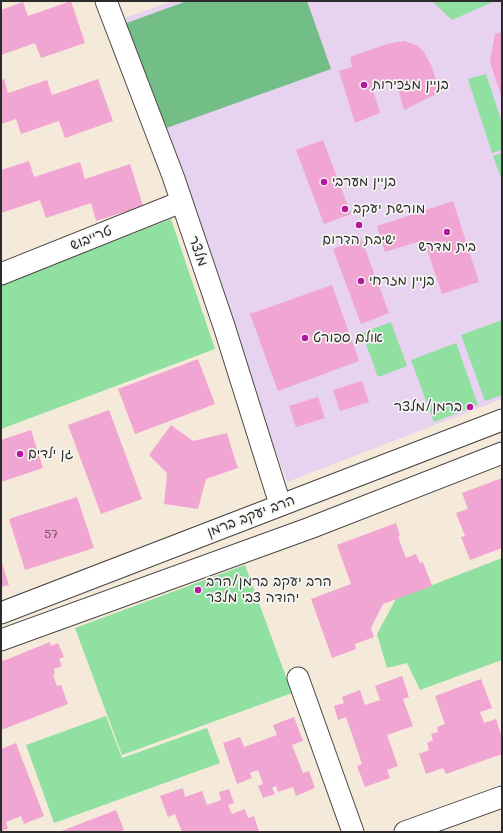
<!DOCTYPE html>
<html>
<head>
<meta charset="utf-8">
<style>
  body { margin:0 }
  #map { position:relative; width:503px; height:833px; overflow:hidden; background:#f5e9da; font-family:Mali,sans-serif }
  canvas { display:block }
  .frame { position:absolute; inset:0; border:2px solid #2b2b2b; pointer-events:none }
</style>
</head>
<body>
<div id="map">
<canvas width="503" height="833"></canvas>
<div class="frame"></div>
</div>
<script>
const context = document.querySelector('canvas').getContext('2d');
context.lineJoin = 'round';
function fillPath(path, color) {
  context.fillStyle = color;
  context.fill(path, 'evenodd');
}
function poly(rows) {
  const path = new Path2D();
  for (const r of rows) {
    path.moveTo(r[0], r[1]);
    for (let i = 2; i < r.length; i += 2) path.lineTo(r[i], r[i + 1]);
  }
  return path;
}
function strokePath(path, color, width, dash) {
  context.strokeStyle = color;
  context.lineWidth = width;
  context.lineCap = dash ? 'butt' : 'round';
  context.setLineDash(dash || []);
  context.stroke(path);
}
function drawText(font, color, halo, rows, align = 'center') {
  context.font = font + ' Mali,"Playpen Sans Hebrew",sans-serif';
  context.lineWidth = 3.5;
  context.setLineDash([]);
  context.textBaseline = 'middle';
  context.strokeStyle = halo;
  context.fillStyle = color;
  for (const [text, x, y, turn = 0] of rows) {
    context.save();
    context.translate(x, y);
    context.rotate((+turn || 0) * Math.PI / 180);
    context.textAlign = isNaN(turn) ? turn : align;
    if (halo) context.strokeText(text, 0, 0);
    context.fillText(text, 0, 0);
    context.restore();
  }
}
const built = poly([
  [173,1,502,1,502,399,287,482,119,20]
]);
const green = poly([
  [432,1,495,1,452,20],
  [486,74,502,123,502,150,492,153,468,79],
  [502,153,502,181,493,156],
  [171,219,215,349,1,429,1,285],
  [502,320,502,395,485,401,461,335],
  [391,322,407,366,378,377,362,333],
  [456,343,478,405,434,422,411,360],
  [502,558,502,660,420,690,407,663,387,668,377,634,396,599],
  [245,565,292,693,122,755,75,628],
  [106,716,122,758,207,728,220,763,54,823,26,745]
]);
const forest = poly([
  [187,1,307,1,331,69,161,130,124,24]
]);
const building = poly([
  [71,1,85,43,41,58,35,43,1,55,1,10,23,2,28,16],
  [502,32,502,98,490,62,495,34],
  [404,41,416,45,424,52,431,65,440,92,404,110,396,81,373,90,380,113,355,123,339,71,352,67,350,57,387,44],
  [4,79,8,93,47,80,52,95,98,79,113,121,65,138,59,121,21,134,16,119,1,124,1,80],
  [323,140,351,214,324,224,296,150],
  [29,161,34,177,80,162,85,179,130,164,143,206,96,221,91,203,46,218,40,200,1,213,1,170],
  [453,201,479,282,442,294,424,240,385,252,377,226],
  [361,238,389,313,361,324,333,249],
  [332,285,359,361,278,391,250,314],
  [198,359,215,404,135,434,118,389],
  [362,381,369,402,340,411,333,390],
  [318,397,325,418,296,427,289,406],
  [109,410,142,499,101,514,68,425],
  [171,425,193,441,227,433,232,450,238,468,206,479,198,509,164,504,167,473,149,455],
  [31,430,43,468,1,482,1,440],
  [502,478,502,548,470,560,461,537,465,536,456,513,468,509,462,493],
  [77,497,94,548,25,570,9,519],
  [396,523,400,536,398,537,406,558,416,554,420,563,423,562,432,586,383,604,371,628,374,637,355,644,356,649,332,658,311,599,351,584,337,545],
  [1,560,9,585,1,587],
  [50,642,51,646,58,643,64,657,59,659,62,666,54,669,55,674,53,675,57,686,61,685,68,704,1,730,1,655,3,661],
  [402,676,409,697,403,699,413,726,387,735,398,766,387,770,390,778,365,787,357,766,362,764,346,717,338,720,334,706,344,703,342,697,360,690,365,705,380,700,375,686],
  [481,679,492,708,480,712,484,723,496,719,502,738,502,754,446,774,443,768,426,774,419,754,429,750,427,743,433,740,431,734,438,732,437,727,445,724,435,696],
  [294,717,303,741,292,745,303,773,309,771,315,788,296,796,293,787,278,792,276,786,272,788,275,794,263,798,258,786,263,784,258,770,250,773,252,778,237,784,223,743,240,737,244,747,277,735,273,725],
  [16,743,44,816,24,824,21,816,6,822,8,829,1,831,1,749],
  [183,788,185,797,202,791,207,805,221,800,219,792,229,789,234,803,228,805,232,814,245,809,248,818,254,816,259,832,182,832,175,814,168,817,160,796],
  [116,810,124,830,118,832,59,832]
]);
const minor = poly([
  [106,1,173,176,224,326,280,504],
  [1,274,181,202],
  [1,613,502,420],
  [1,640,310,528,502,453],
  [298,678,353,832],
  [405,832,502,797]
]);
const markers = [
  [364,85,4,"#b5179e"],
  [324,182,4,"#b5179e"],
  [345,209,4,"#b5179e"],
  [359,225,4,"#b5179e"],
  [447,232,4,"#b5179e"],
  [361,281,4,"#b5179e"],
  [305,338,4,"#b5179e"],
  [470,407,4,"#b5179e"],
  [20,454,4,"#b5179e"],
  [198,590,4,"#b5179e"]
];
const numberNames = [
  ["57",51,534]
];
const poiNames = [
  ["בניין מזכירות",372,85],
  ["בניין מערבי",332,182],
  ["מורשת יעקב",353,209],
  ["ישיבת הדרום",359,240,"center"],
  ["בית מדרש",447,247,"center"],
  ["בניין מזרחי",369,281],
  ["אולם ספורט",313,338],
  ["ברמן/מלצר",462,407,"right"],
  ["גן ילדים",28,454],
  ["הרב יעקב ברמן/הרב",206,582],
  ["יהודה צבי מלצר",206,598]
];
const streetNames = [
  ["טרייבוש",91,238,-22],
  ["מלצר",198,251,71],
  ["הרב יעקב ברמן",251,516,-21]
];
fillPath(built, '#e7d2ef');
fillPath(green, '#8fe0a1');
fillPath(forest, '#73be87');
fillPath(building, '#f1a5d2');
strokePath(minor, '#494845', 23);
strokePath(minor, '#fff', 21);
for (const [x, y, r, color] of markers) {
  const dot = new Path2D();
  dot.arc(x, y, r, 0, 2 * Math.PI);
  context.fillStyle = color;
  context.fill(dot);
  strokePath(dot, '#f6f6f2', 1.5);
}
drawText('12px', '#5c4a55', null, numberNames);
drawText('14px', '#2b2b2b', '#f6f6f2', poiNames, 'left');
drawText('14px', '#2b2b2b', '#f6f6f2', streetNames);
</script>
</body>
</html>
